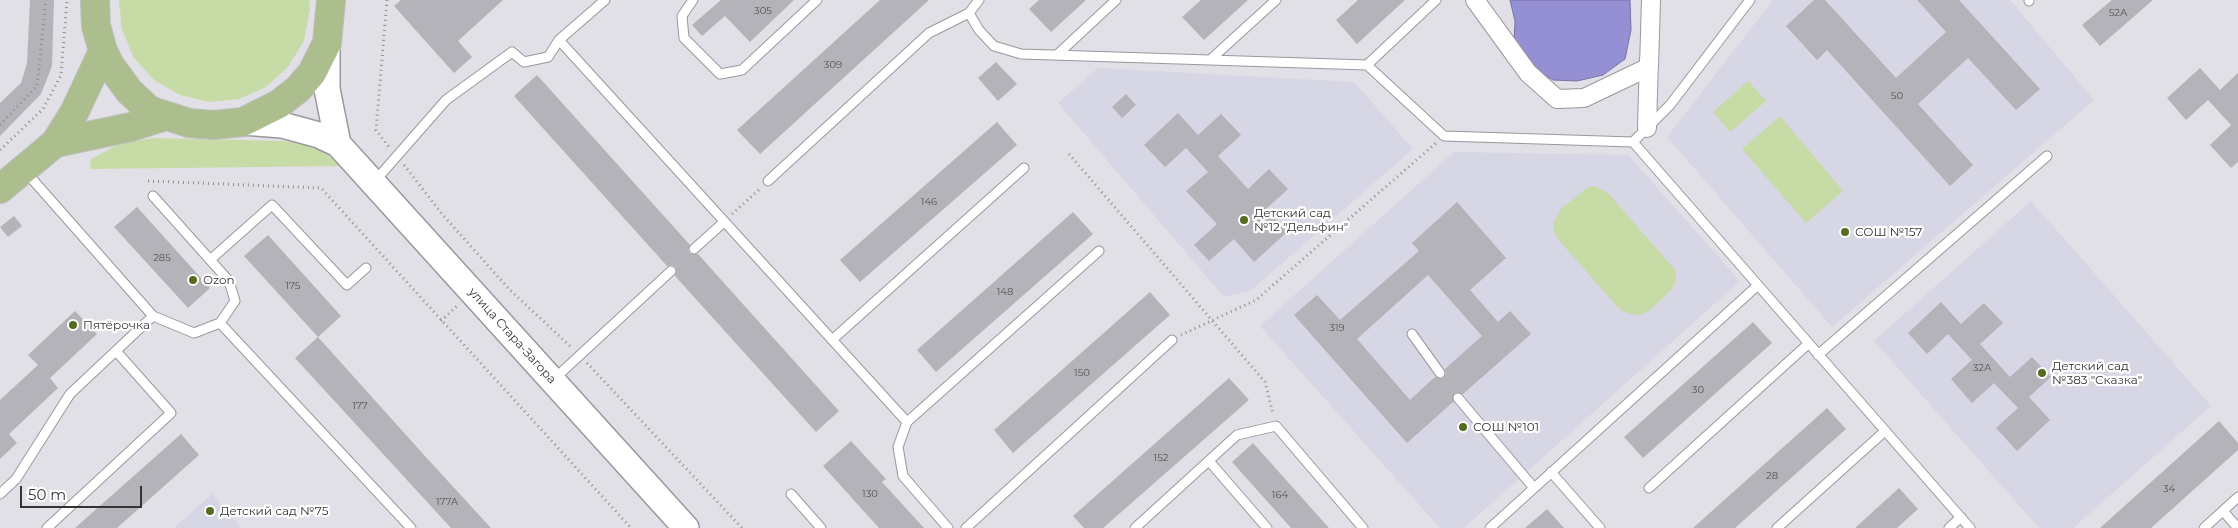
<!DOCTYPE html>
<html>
<head>
<meta charset="utf-8">
<style>
  body { margin:0 }
  #map { position:relative; width:2238px; height:528px; overflow:hidden; background:#e0e0e6; font-family:Montserrat,sans-serif }
  canvas { display:block }
  .scale { position:absolute; left:20px; top:486px; width:122px; height:22px; box-sizing:border-box; border:2px solid #333335; border-top:0; padding-left:6px; font-size:15px; line-height:18px; white-space:nowrap; color:#333335; -webkit-text-stroke:4px #fff; paint-order:stroke }
</style>
</head>
<body>
<div id="map">
<canvas width="2238" height="528"></canvas>
<div class="scale">50 m</div>
</div>
<script>
const context = document.querySelector('canvas').getContext('2d');
context.lineJoin = 'round';
function fillPath(path, color) {
  context.fillStyle = color;
  context.fill(path, 'evenodd');
}
function poly(rows) {
  const path = new Path2D();
  for (const r of rows) {
    path.moveTo(r[0], r[1]);
    for (let i = 2; i < r.length; i += 2) path.lineTo(r[i], r[i + 1]);
  }
  return path;
}
function strokePath(path, color, width, dash) {
  context.strokeStyle = color;
  context.lineWidth = width;
  context.lineCap = dash ? 'butt' : 'round';
  context.setLineDash(dash || []);
  context.stroke(path);
}
function drawText(font, color, halo, rows, align = 'center') {
  context.font = font + ' Montserrat,sans-serif';
  context.lineWidth = 4.5;
  context.setLineDash([]);
  context.textBaseline = 'middle';
  context.strokeStyle = halo;
  context.fillStyle = color;
  for (const [text, x, y, turn = 0] of rows) {
    context.save();
    context.translate(x, y);
    context.rotate((+turn || 0) * Math.PI / 180);
    context.textAlign = isNaN(turn) ? turn : align;
    if (halo) context.strokeText(text, 0, 0);
    context.fillText(text, 0, 0);
    context.restore();
  }
}
const built = poly([
  [1773,0,2010,0,2094,100,1832,327,1667,137],
  [1098,68,1354,82,1413,149,1250,291,1224,297,1058,103],
  [1454,152,1628,155,1740,281,1464,528,1440,528,1260,326],
  [2031,201,2211,406,2073,528,2039,528,1874,341],
  [212,494,242,528,174,528]
]);
const green = poly([
  [119,0,309,0,310,8,304,41,288,67,266,87,239,99,209,102,180,95,154,80,134,58,122,30],
  [1748,81,1766,101,1730,132,1713,112],
  [1780,116,1843,191,1806,223,1742,149],
  [153,138,283,141,318,147,342,166,90,169,91,159,121,143],
  [1594,186,1608,193,1675,270,1676,279,1673,288,1650,310,1643,314,1634,315,1620,310,1557,238,1554,231,1553,223,1561,209,1587,188]
]);
const water = poly([
  [1510,0,1630,0,1631,30,1625,59,1603,75,1577,81,1553,80,1532,67,1514,43,1515,21,1510,0]
]);
const building = poly([
  [30,0,54,0,52,66,41,94,0,136,0,103,21,83,27,63],
  [401,0,503,0,458,41,472,57,454,73,394,6],
  [721,0,794,0,750,42,725,16,702,36,692,25],
  [880,0,929,0,760,154,737,130],
  [1039,0,1086,0,1051,32,1029,9],
  [1201,0,1248,0,1204,40,1182,17],
  [1358,0,1405,0,1357,44,1336,20],
  [1814,0,1825,0,1896,78,1946,32,1917,0,1959,0,2040,89,2016,110,1968,58,1918,104,1973,165,1950,186,1827,50,1817,60,1786,26],
  [2112,0,2153,0,2100,46,2082,25],
  [996,62,1017,84,998,101,978,78],
  [2200,68,2220,90,2238,73,2238,162,2231,168,2210,145,2231,125,2208,100,2186,120,2167,98],
  [537,75,690,245,688,250,690,254,698,254,839,411,816,432,675,276,676,267,672,265,667,266,514,96],
  [1126,94,1136,105,1122,118,1112,107],
  [1178,113,1198,135,1221,114,1241,135,1218,156,1248,189,1269,169,1288,189,1266,209,1287,232,1254,262,1234,239,1209,261,1194,245,1217,224,1186,191,1208,172,1186,148,1165,167,1144,145],
  [997,122,1017,145,860,282,840,260],
  [1457,202,1506,258,1470,290,1498,322,1510,311,1531,334,1463,394,1457,392,1454,394,1453,402,1407,443,1294,315,1317,295,1340,320,1419,251,1412,243],
  [1428,275,1482,336,1445,369,1446,373,1444,378,1435,377,1410,400,1357,339],
  [137,207,210,288,188,308,114,227],
  [1073,212,1093,234,936,372,917,350],
  [14,216,22,226,8,237,0,227],
  [268,235,341,316,318,337,244,256],
  [1150,292,1170,315,1013,453,994,430],
  [1941,302,1961,324,1984,303,2003,323,1980,344,2010,377,2032,357,2051,377,2029,397,2050,420,2017,451,1996,428,2018,408,1994,383,1972,403,1951,379,1972,360,1948,334,1927,354,1908,333],
  [75,311,97,334,50,378,58,388,9,434,17,443,0,459,0,400,38,365,28,355],
  [1753,322,1772,343,1643,458,1624,437],
  [318,337,424,455,491,528,451,528,295,358],
  [1229,378,1249,400,1103,528,1084,528,1073,516],
  [1827,408,1846,429,1735,528,1693,528],
  [2219,421,2238,443,2238,450,2151,528,2100,528],
  [181,434,199,455,117,528,75,528],
  [851,441,886,479,882,482,924,528,879,528,823,466],
  [1253,443,1329,528,1291,528,1232,462],
  [1899,488,1918,509,1897,528,1855,528],
  [1547,509,1564,528,1525,528]
]);
const path = poly([
  [387,0,376,130,389,147],
  [0,125,37,86,46,0],
  [0,150,43,109,61,75,67,0],
  [1069,154,1265,382,1273,414],
  [404,165,442,214,509,289,572,348],
  [148,181,321,188,631,528],
  [732,214,761,188],
  [441,321,457,306],
  [1181,335,1256,300,1436,143],
  [587,363,742,528]
]);
const lane = poly([
  [605,0,559,40,907,422,898,447,903,476,948,528],
  [693,0,682,16,684,38,720,74,742,70,817,0],
  [2029,0,2029,1],
  [969,13,979,30,994,46,1021,54,1367,65,1444,136,1633,142,1670,105,1750,0],
  [1058,54,1116,0],
  [1210,60,1276,0],
  [1367,65,1436,0],
  [1633,142,1970,528],
  [25,171,153,316,194,333,220,323,411,528],
  [375,181,446,100,512,52,524,62,548,57,559,40],
  [768,181,929,33,969,13,979,0],
  [153,196,229,281,235,301,220,323],
  [694,249,724,222],
  [210,260,272,205,347,285,366,268],
  [1412,334,1440,373],
  [832,340,1024,168],
  [1818,355,2047,156],
  [553,380,671,271],
  [1458,398,1534,488],
  [907,422,1099,251],
  [1209,461,1267,528],
  [1551,472,1600,528],
  [1649,488,1808,344],
  [0,494,16,479,70,394,153,316],
  [791,494,821,528],
  [2223,511,2238,528],
  [47,528,171,413,116,351],
  [966,528,1172,340],
  [1135,528,1237,435,1276,426,1363,528],
  [1490,528,1757,286],
  [1777,528,1885,431],
  [1949,528,1961,517],
  [2204,528,2238,497]
]);
const street = poly([
  [1475,0,1528,73,1557,99,1584,98,1649,67,1651,0],
  [1647,128,1649,58]
]);
const secondary = poly([
  [327,43,327,89,338,144],
  [243,122,282,125,319,135,338,144,686,528]
]);
const primary = poly([
  [95,0,96,26,103,51,110,65,129,91,149,110,189,123,214,125,243,122,279,104,298,89,312,73,327,43,331,0],
  [55,143,131,127,166,116],
  [0,189,55,143,74,113,103,51]
]);
const markers = [
  [1244,220,5,"#546c1e"],
  [1845,232,5,"#546c1e"],
  [193,280,5,"#546c1e"],
  [73,325,5,"#546c1e"],
  [2042,373,5,"#546c1e"],
  [1463,427,5,"#546c1e"],
  [210,511,5,"#546c1e"]
];
const numberNames = [
  ["305",763,11],
  ["52А",2118,13],
  ["309",833,65],
  ["50",1897,96],
  ["146",929,202],
  ["285",162,258],
  ["175",293,286],
  ["148",1005,292],
  ["319",1337,328],
  ["32А",1982,368],
  ["150",1082,373],
  ["30",1698,390],
  ["177",360,406],
  ["152",1161,458],
  ["28",1772,476],
  ["34",2169,489],
  ["130",870,494],
  ["164",1280,495],
  ["177А",447,502]
];
const poiNames = [
  ["Детский сад",1254,213],
  ["№12 \"Дельфин\"",1254,227],
  ["СОШ №157",1855,232],
  ["Ozon",203,280],
  ["Пятёрочка",83,325],
  ["Детский сад",2052,366],
  ["№383 \"Сказка\"",2052,380],
  ["СОШ №101",1473,427],
  ["Детский сад №75",220,511]
];
const streetNames = [
  ["улица Стара-Загора",512,336,48]
];
fillPath(built, '#d6d6e4');
fillPath(green, '#c7dba7');
fillPath(water, '#958fd4');
strokePath(water, '#7873a4', 1);
fillPath(building, '#b3b3b9');
strokePath(lane, '#98989e', 11);
strokePath(street, '#98989e', 20);
strokePath(secondary, '#98989e', 28);
strokePath(primary, '#bebebe', 30);
strokePath(path, '#8d8d92', 3, [1, 4]);
strokePath(lane, '#fff', 9);
strokePath(street, '#fff', 18);
strokePath(secondary, '#fff', 25);
strokePath(primary, '#adbe8e', 28);
for (const [x, y, r, color] of markers) {
  const dot = new Path2D();
  dot.arc(x, y, r, 0, 2 * Math.PI);
  context.fillStyle = color;
  context.fill(dot);
  strokePath(dot, '#fff', 2);
}
drawText('10px', '#535356', null, numberNames);
drawText('12px', '#333335', '#fff', poiNames, 'left');
drawText('12px', '#333335', '#fff', streetNames);
</script>
</body>
</html>
